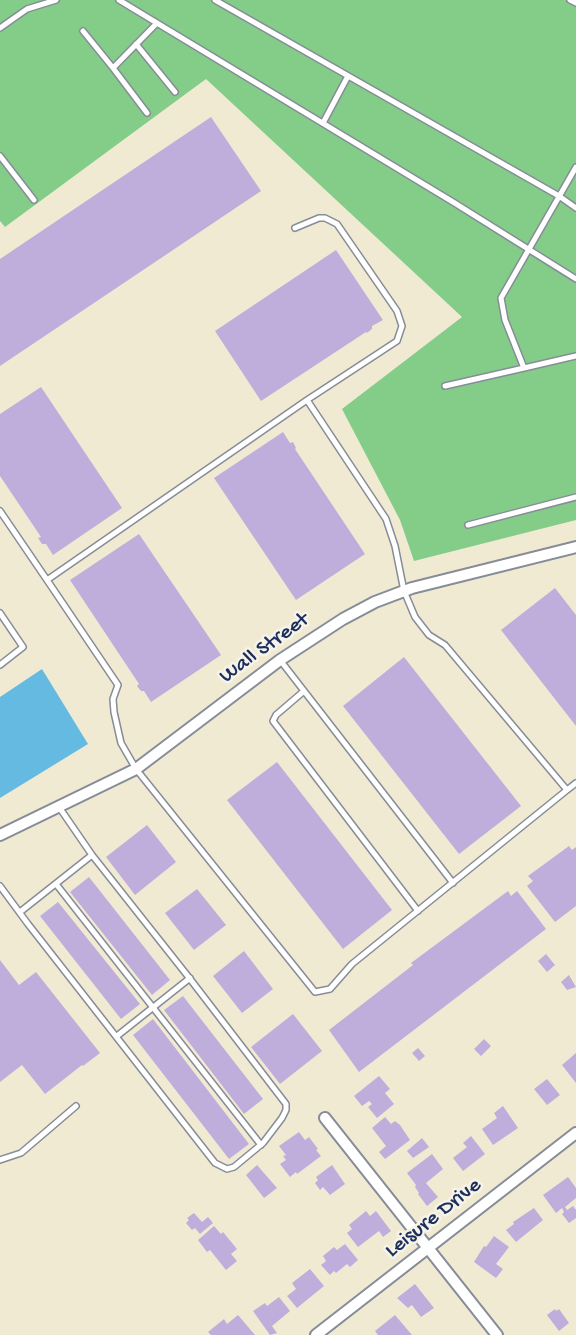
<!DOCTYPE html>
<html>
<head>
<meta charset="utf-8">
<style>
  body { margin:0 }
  canvas { display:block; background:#f0ead3 }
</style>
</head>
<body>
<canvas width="576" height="1335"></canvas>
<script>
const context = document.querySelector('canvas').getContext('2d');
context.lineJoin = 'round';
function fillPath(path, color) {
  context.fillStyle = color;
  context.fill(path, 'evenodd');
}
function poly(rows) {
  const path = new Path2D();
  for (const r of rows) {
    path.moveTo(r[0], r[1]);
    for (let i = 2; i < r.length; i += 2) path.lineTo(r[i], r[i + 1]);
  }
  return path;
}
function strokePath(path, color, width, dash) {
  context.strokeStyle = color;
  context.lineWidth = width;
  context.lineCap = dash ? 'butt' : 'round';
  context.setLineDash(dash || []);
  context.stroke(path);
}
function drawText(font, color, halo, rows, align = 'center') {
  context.font = font + ' "Gochi Hand",sans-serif';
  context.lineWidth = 5;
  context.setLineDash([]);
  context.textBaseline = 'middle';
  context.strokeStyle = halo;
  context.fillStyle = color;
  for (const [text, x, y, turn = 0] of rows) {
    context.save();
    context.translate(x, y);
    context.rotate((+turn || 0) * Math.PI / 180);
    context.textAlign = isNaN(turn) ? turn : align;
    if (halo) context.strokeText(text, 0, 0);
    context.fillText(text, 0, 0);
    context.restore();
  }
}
const green = poly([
  [0,0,576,0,576,520,414,561,400,520,342,409,462,317,206,79,5,227,0,221]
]);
const water = poly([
  [42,669,88,744,0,798,0,697]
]);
const building = poly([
  [211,117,261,191,0,366,0,259],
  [336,250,383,320,372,326,372,329,367,333,366,332,261,401,215,331],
  [41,387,122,508,53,555,46,544,42,544,38,538,41,537,0,476,0,414],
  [283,432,290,443,293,442,296,448,295,449,365,554,296,600,214,478],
  [139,534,221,655,151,702,144,691,141,691,137,686,139,684,70,580],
  [555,588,576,615,576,726,501,630],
  [404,657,521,806,459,854,343,706],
  [277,762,392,910,343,949,227,800],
  [147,825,176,862,135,895,106,857],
  [569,846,572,850,576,847,576,906,555,922,527,886,533,881,528,876],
  [89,877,170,980,152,995,70,892],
  [197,889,226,925,194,950,165,913],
  [508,891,511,896,517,891,546,929,359,1072,329,1030,413,965,411,963],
  [58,902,140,1004,121,1019,40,916],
  [244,951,273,989,242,1013,213,976],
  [546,954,555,965,547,972,538,961],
  [0,960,19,985,36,972,100,1053,83,1066,82,1065,45,1094,22,1065,0,1082],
  [569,975,576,987,567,990,561,982],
  [183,996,263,1099,244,1114,164,1010],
  [293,1014,322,1051,280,1084,251,1047],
  [153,1019,249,1144,229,1159,133,1035],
  [484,1039,491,1046,481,1056,474,1049],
  [418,1048,425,1056,419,1061,412,1053],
  [576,1053,576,1083,562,1065],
  [379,1076,390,1089,385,1093,394,1104,377,1118,368,1107,372,1104,369,1101,362,1106,354,1096],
  [547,1079,560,1095,547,1105,534,1089],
  [503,1106,518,1128,493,1145,482,1129,497,1118,494,1113],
  [385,1117,391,1124,395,1121,400,1125,410,1140,385,1159,379,1152,386,1146,372,1128],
  [299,1132,305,1140,309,1137,318,1149,316,1150,321,1156,297,1174,296,1172,290,1177,280,1164,286,1160,283,1156,286,1155,279,1146],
  [471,1136,485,1154,463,1171,453,1158,467,1147,463,1143],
  [422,1138,429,1147,413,1158,407,1151],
  [432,1154,443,1169,426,1183,438,1197,427,1206,418,1194,419,1193,415,1187,416,1185,407,1173],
  [257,1165,277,1188,264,1198,246,1175],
  [332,1165,345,1184,330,1195,323,1187,320,1190,315,1183,318,1180,316,1177],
  [568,1177,576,1188,576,1198,565,1207,567,1210,573,1206,576,1210,576,1218,569,1223,562,1214,564,1212,562,1208,556,1213,543,1195],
  [534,1208,543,1220,516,1242,506,1230,514,1224,513,1222],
  [366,1211,370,1216,376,1211,391,1231,383,1237,379,1231,358,1247,347,1233,352,1229,349,1225],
  [194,1213,202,1222,208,1217,213,1223,200,1234,195,1228,192,1230,186,1223,189,1220,187,1218],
  [214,1226,221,1234,223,1232,237,1249,231,1254,237,1261,226,1270,210,1250,207,1252,198,1240],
  [494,1236,509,1247,496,1264,503,1269,496,1278,474,1262,484,1246,486,1247],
  [345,1244,358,1260,350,1267,347,1264,336,1273,334,1271,330,1275,321,1265,326,1261,323,1256,334,1247,337,1250],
  [310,1269,324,1286,297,1308,287,1296,296,1289,292,1283],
  [415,1284,434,1308,421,1317,412,1305,408,1308,397,1298],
  [279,1297,290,1311,272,1326,277,1333,270,1335,253,1311,265,1303,267,1306],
  [555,1309,556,1311,559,1309,569,1323,559,1331,547,1315],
  [238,1315,255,1335,211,1335,208,1332,224,1319,227,1324],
  [395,1315,412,1335,378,1335,375,1331]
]);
const service = poly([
  [119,0,453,202,576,279],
  [215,0,559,196,576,208],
  [570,0,576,3],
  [0,28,27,9,56,0],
  [83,31,113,68,157,23],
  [136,44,175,92],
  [113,68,147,113],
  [323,123,348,76],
  [0,156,34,200],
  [576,167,501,298,505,320,524,368,576,356],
  [295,228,319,218,325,218,337,224,397,311,402,326,397,341,307,400,47,580,118,685,113,699,114,712,121,743,136,769,315,992,330,989,352,964,567,790,445,645,429,635,415,617,404,591,395,546,386,519,307,400],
  [445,386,524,368],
  [0,511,47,580],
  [468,525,576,497],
  [0,613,23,647,0,665],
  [280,660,453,883],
  [304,691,276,715,273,721,418,911],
  [567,790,576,783],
  [56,884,261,1145],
  [0,886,28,924,215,1163,227,1169,234,1167,263,1143,282,1118,286,1110,286,1104,187,975,92,855,59,807],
  [20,912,92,855],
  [117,1036,190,978],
  [0,1160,21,1153,76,1106]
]);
const minor = poly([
  [0,835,136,769,280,660,343,619,375,602,412,588,576,547],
  [325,1118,497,1335],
  [316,1335,576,1133]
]);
const streetNames = [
  ["Wall Street",265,649,-36],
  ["Leisure Drive",434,1219,-38]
];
fillPath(green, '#84cd89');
fillPath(water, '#65bae2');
fillPath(building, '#bfaedb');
strokePath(service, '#868c98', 8);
strokePath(minor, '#868c98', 14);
strokePath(service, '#fff', 5);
strokePath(minor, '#fff', 10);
drawText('22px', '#1b2f5e', '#f7f3e8', streetNames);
</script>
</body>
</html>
